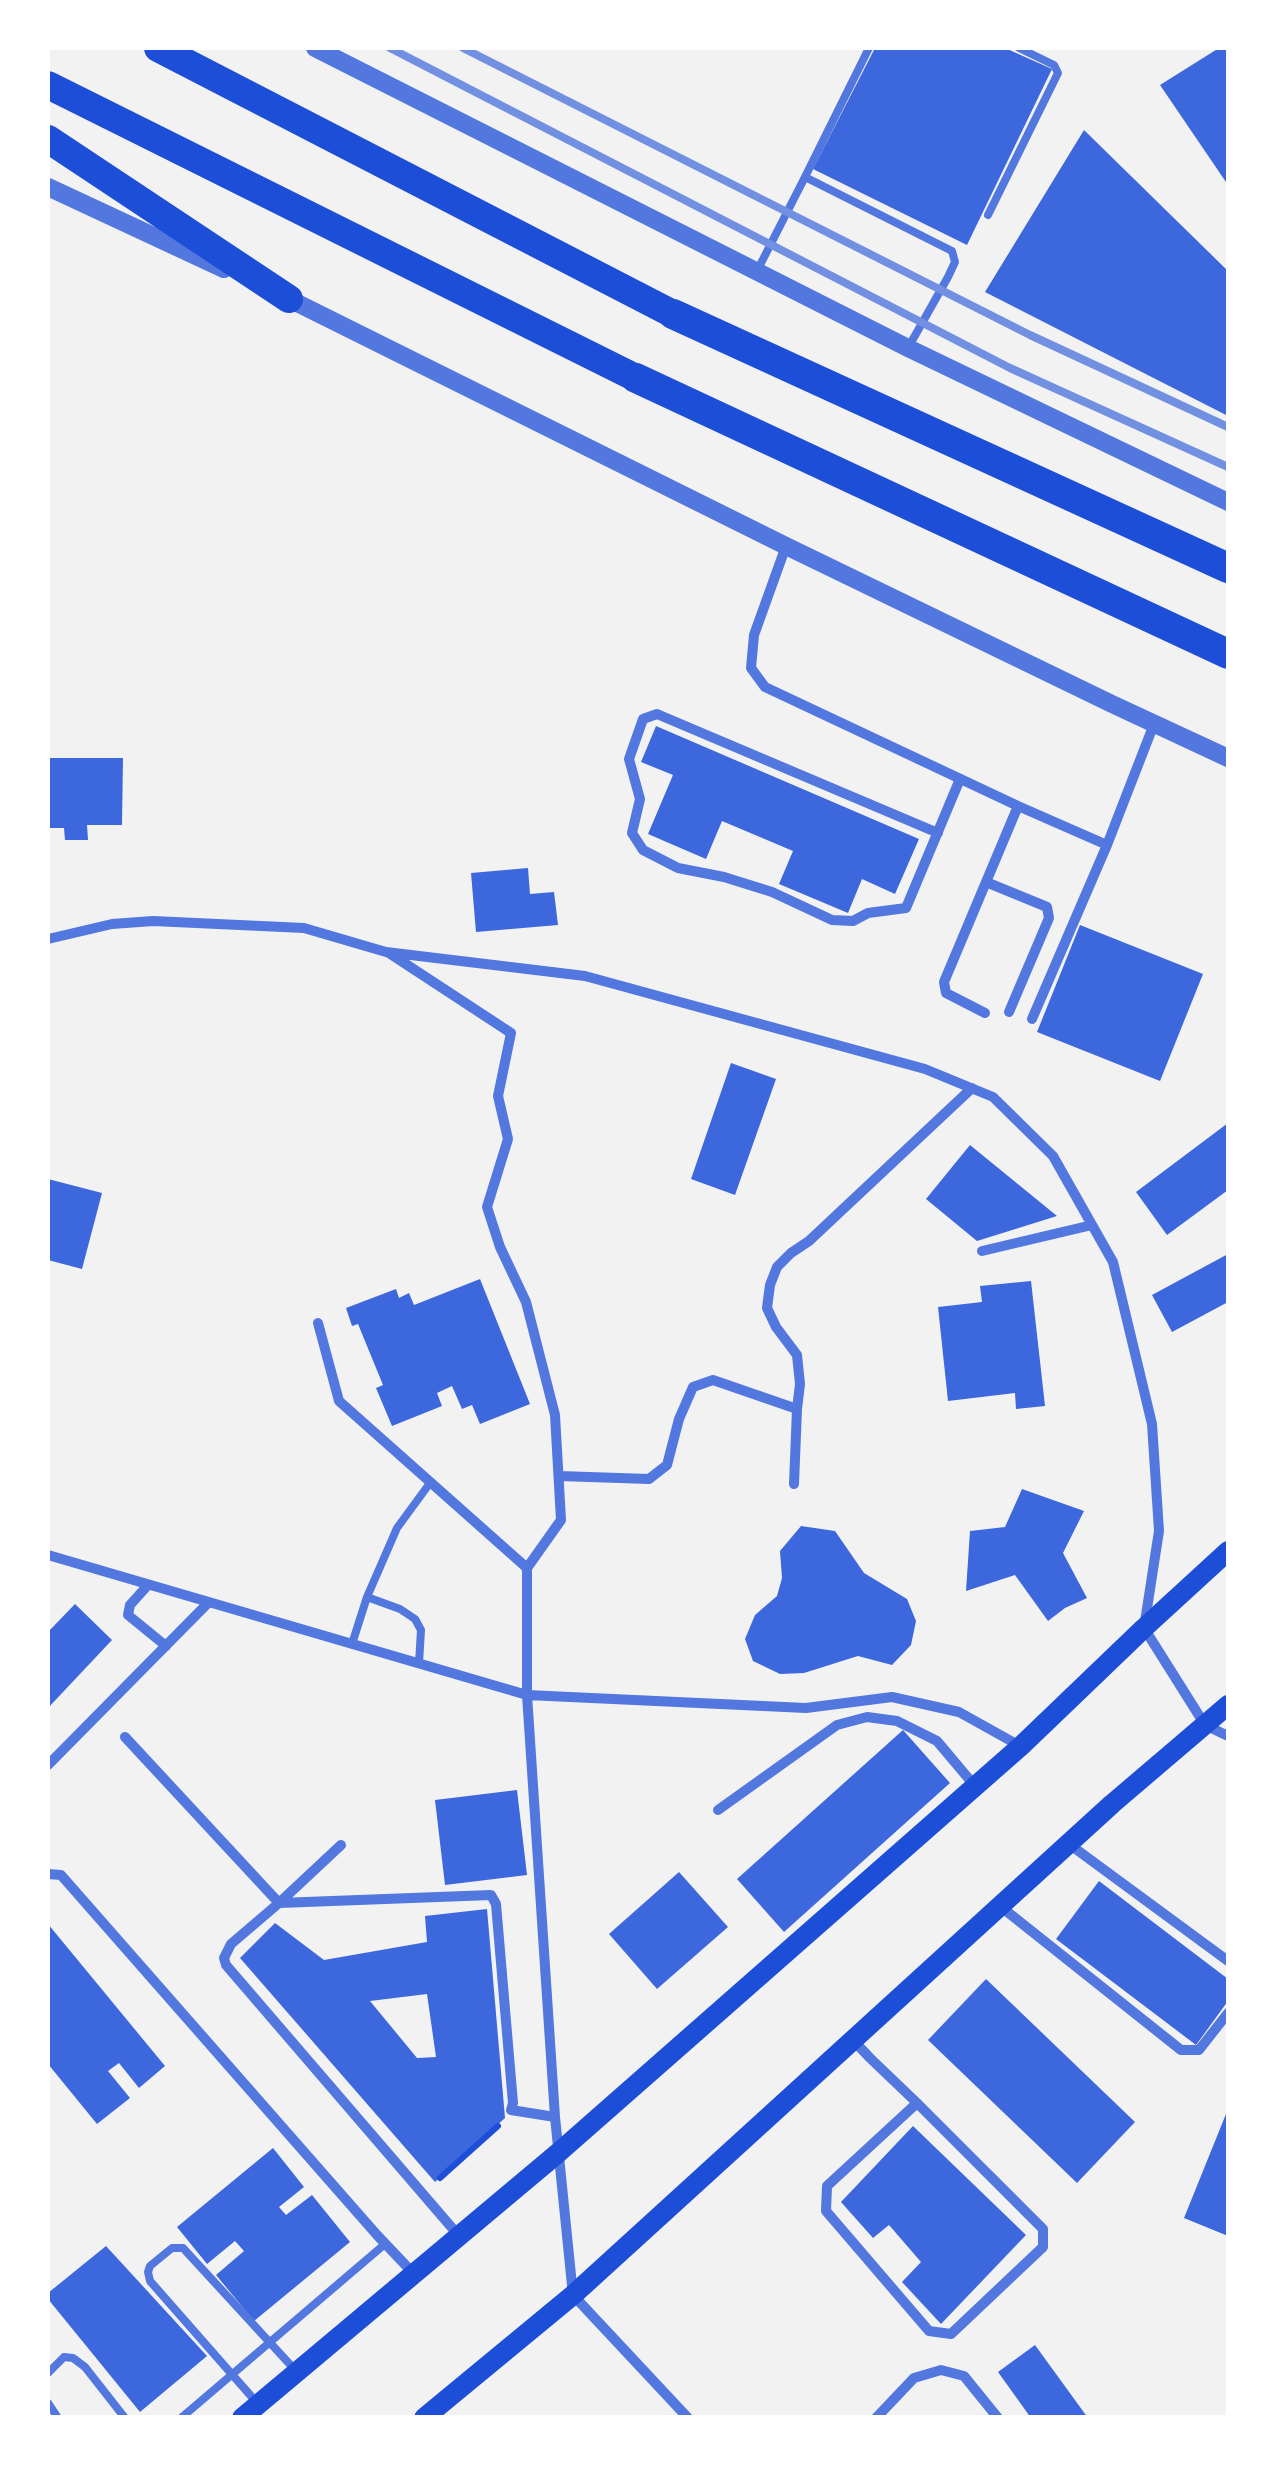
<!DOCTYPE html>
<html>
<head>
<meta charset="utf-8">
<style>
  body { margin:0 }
  #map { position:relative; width:1276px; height:2465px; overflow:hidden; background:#f2f2f2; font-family:Rubik,sans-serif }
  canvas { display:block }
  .frame { position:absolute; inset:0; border:50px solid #fff; pointer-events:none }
</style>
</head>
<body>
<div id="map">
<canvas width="1276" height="2465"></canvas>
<div class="frame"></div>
</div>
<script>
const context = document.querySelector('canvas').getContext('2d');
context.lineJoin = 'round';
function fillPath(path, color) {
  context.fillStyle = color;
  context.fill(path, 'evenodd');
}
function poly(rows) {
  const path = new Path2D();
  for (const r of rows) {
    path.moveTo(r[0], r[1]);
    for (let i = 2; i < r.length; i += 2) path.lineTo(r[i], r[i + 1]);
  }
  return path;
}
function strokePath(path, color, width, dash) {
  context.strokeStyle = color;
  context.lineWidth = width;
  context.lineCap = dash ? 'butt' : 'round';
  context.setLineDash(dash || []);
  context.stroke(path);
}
const building = poly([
  [875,48,1005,48,1052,69,967,245,813,169],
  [1219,48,1228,48,1228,185,1160,85],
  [1084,130,1228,271,1228,416,985,292],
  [656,726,919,839,895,894,862,879,848,913,779,884,793,851,722,821,706,859,648,834,673,775,641,762],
  [48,758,123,758,122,825,87,825,88,840,65,840,64,828,48,828],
  [528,868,530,894,554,892,558,925,476,932,471,873],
  [1080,925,1203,974,1160,1081,1037,1032],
  [731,1063,776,1079,735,1195,691,1179],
  [1228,1123,1228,1190,1167,1235,1136,1192],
  [970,1145,1057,1216,977,1241,926,1199],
  [48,1179,102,1193,82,1269,48,1260],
  [1228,1254,1228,1302,1172,1332,1152,1295],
  [480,1279,530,1404,480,1424,472,1405,462,1409,452,1386,437,1393,442,1406,392,1426,376,1388,383,1385,358,1324,352,1326,346,1308,396,1289,399,1298,409,1293,414,1305],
  [1031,1281,1045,1406,1016,1409,1015,1393,948,1401,938,1307,982,1302,980,1286],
  [1022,1489,1084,1511,1063,1553,1087,1598,1065,1608,1048,1621,1015,1575,966,1591,970,1531,1005,1527],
  [801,1526,835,1531,864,1573,907,1599,916,1621,911,1645,892,1665,858,1656,804,1673,780,1674,753,1661,745,1639,755,1615,777,1596,782,1578,780,1551],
  [75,1604,112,1640,48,1708,48,1632],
  [903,1730,950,1783,784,1932,737,1879],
  [517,1790,527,1875,445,1885,435,1800],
  [679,1872,728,1927,657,1989,609,1934],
  [1099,1881,1228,1979,1228,2001,1196,2045,1056,1939],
  [487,1909,505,2118,435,2182,240,1958,275,1923,324,1960,427,1942,425,1916],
  [427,1994,436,2057,417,2058,370,2001],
  [48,1924,165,2066,139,2088,119,2063,108,2071,130,2098,97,2124,48,2064],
  [986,1979,1135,2122,1077,2183,928,2040],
  [1228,2109,1228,2236,1184,2218],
  [913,2126,1026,2235,941,2324,902,2282,921,2262,889,2225,873,2238,841,2202],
  [273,2148,304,2187,279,2207,286,2215,312,2195,350,2242,254,2321,216,2275,244,2251,235,2241,207,2264,177,2227],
  [106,2246,207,2356,140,2412,48,2299,48,2293],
  [1035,2345,1088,2418,1031,2418,998,2372]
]);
const path = poly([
  [440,2178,498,2126]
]);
const service = poly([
  [805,177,869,48],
  [988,215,1058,73,1054,65,1019,48],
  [757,271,805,177,952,251,955,262,948,277,908,348],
  [367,1597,400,1609,415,1619,421,1630,419,1663],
  [352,1644,367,1597,397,1528,430,1483],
  [48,2373,64,2357,73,2358,85,2367,125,2418],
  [48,2403,58,2418],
  [258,2404,150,2281,148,2272,150,2266,172,2248,183,2248,296,2371],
  [181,2418,385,2244]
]);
const minor = poly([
  [786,546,754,635,751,668,765,687,1018,806,1107,845,1154,724],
  [938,833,657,714,643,719,629,759,640,799,632,833,643,850,678,868,724,877,772,892,832,920,853,921,868,913,906,908,960,779],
  [986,882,1047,907,1049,918,1009,1012],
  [48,939,112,924,153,921,304,928,386,952,585,976,925,1069,993,1097,1053,1156,1113,1262,1152,1424,1159,1531,1144,1628,1205,1725,1228,1736],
  [389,953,511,1033,498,1096,508,1139,487,1207,500,1247,526,1302,555,1415,561,1520,527,1568],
  [985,1013,946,993,944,982,1018,806],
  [1032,1019,1107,845],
  [982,1251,1092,1225],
  [318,1323,339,1401,527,1568,527,1695,555,2117,573,2295,688,2418],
  [559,1476,649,1479,667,1465,679,1419,693,1387,713,1380,797,1409,800,1384,797,1355,776,1327,767,1308,770,1285,777,1267,791,1253,809,1241,972,1088],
  [794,1484,797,1409],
  [48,1555,527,1695,806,1708,892,1697,959,1712,1020,1746],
  [148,1585,130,1605,128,1615,166,1646],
  [125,1737,279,1903,341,1845],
  [48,1765,209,1602],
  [718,1810,837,1725,867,1717,897,1721,937,1741,974,1785],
  [1069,1844,1228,1961],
  [48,1874,61,1875,377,2235,413,2273],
  [1000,1906,1181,2050,1199,2050,1228,2013],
  [853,2040,870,2058,917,2103,1043,2229,1043,2247,951,2334,929,2331,826,2211,827,2186,917,2103],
  [459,2236,226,1965,224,1958,231,1944,279,1903,491,1895,496,1904,513,2103,511,2110,555,2117],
  [876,2418,914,2378,941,2370,964,2376,998,2418]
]);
const tertiary = poly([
  [315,48,908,348,1228,502],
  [48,187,224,269],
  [279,294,786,546,1112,704,1228,758]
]);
const secondary = poly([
  [242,2418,558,2153,1021,1746,1144,1628,1228,1551],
  [424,2418,573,2295,1112,1804,1228,1705]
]);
const trunk = poly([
  [158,48,673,314],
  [48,85,636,378],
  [48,139,289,299]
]);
const motorway = poly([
  [673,314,1228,568],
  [636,378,1228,654]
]);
const rail = poly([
  [390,48,1010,368,1228,467],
  [463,48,1030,335,1228,427]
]);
fillPath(building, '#3d67dc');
strokePath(path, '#1d4ed8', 6);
strokePath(service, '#5277de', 8);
strokePath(minor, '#5277de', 10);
strokePath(tertiary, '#5277de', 18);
strokePath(secondary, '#1d4ed8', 20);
strokePath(trunk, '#1d4ed8', 28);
strokePath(motorway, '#1d4ed8', 30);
strokePath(rail, '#7290e2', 8);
</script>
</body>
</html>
